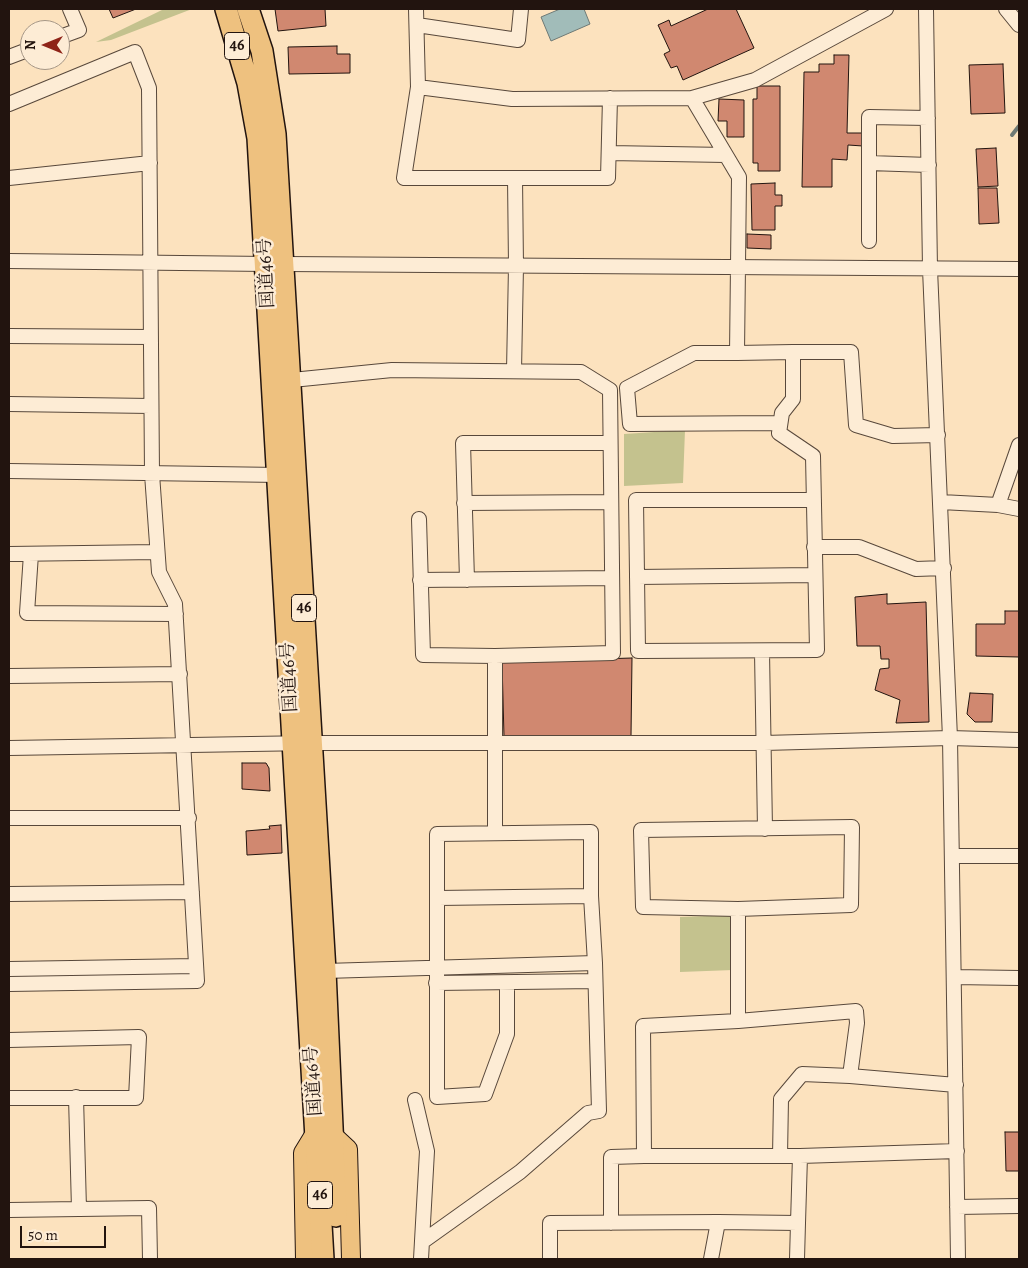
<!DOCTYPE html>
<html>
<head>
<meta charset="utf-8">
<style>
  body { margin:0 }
  #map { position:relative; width:1028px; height:1268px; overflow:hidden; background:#fce2be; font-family:Alegreya,serif }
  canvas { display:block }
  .frame { position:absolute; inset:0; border:10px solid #22140f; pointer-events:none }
  .north { position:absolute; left:20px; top:20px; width:50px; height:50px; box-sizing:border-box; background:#fdecd5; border:1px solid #a59686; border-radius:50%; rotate:270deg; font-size:14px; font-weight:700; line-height:20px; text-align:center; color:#22140f }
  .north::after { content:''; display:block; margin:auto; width:18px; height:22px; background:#8f2418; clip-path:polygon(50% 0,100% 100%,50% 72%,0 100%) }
  .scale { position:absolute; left:20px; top:1226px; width:86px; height:22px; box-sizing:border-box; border:2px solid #22140f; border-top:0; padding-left:6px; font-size:15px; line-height:18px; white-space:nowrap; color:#22140f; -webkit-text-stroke:4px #fdecd5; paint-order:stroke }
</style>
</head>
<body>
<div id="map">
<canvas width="1028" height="1268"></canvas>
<div class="frame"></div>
<div class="north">N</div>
<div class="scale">50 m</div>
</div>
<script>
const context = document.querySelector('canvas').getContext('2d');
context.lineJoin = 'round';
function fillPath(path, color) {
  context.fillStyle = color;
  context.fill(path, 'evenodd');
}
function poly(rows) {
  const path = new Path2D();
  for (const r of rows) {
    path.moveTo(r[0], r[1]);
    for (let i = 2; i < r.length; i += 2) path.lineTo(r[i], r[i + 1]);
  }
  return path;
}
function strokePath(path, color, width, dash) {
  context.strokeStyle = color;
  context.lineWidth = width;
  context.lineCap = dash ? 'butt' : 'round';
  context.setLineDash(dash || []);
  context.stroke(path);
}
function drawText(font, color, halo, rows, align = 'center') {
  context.font = font + ' Alegreya,"Noto Serif JP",serif';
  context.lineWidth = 5;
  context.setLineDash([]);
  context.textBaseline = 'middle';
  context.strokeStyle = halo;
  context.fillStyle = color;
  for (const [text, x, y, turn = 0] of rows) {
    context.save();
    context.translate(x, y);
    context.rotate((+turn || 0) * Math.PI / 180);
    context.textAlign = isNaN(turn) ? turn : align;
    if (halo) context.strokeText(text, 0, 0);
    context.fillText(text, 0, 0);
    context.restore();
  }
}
const green = poly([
  [164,9,192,9,111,40,96,42],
  [685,430,683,483,624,486,624,434],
  [733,915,733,970,680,972,680,917]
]);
const water = poly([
  [560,9,584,9,590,24,551,41,541,17,560,9]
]);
const stream = poly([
  [1012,135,1019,126]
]);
const building = poly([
  [109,9,136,9,113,18,109,9],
  [275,9,325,9,326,26,278,31,275,9],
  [708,9,736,9,754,48,683,80,677,66,671,68,664,54,670,51,658,25,669,20,671,26,708,9],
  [337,46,337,54,350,54,350,73,289,74,288,47,337,46],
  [834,55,849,55,847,133,863,133,863,146,848,145,847,160,832,159,832,187,802,187,804,72,819,72,819,64,834,64,834,55],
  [1003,64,1005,113,971,114,969,65,1003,64],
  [757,86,780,86,780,171,758,171,758,163,753,163,753,99,757,99,757,86],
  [719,99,744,100,744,137,727,137,727,121,718,121,719,99],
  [996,148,998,186,978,187,976,149,996,148],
  [775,183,775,195,782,195,782,206,775,206,775,230,752,230,751,184,775,183],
  [978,188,997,188,999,223,979,224,978,188],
  [747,234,771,235,771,249,747,248,747,234],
  [887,594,887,604,926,602,929,722,896,723,900,700,875,690,880,669,889,668,889,659,881,659,880,646,857,646,855,597,887,594],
  [1005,611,1019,611,1019,657,976,656,976,624,1005,624,1005,611],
  [632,658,631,736,504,737,502,662,632,658],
  [970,693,993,694,992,722,975,722,967,714,970,693],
  [242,763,266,763,269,768,270,791,242,789,242,763],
  [281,825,282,853,247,855,246,831,270,829,269,826,281,825],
  [1005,1132,1019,1132,1019,1171,1006,1171,1005,1132]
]);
const minor = poly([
  [416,9,418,87,404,178,608,178,610,98],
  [926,9,930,269,950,738,958,1259],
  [1006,9,1019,25],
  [417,25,518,40,521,9],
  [60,37,79,30,70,9],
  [9,57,30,49],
  [418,87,512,99,692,98,755,80,886,9],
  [692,98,739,177,737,353,793,352,793,399,782,413,779,433,813,456,817,650,638,651,636,500,814,500],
  [9,104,135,52,149,88,152,474,159,572,175,604,197,981,9,984],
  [609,153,726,155],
  [869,163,929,165],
  [9,178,150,163],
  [869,241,869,117,928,118],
  [9,261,267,264],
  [285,264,1019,269],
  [9,336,151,337],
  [793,352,851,352,856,425,893,436,938,435],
  [737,353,694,353,627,388,630,424,780,423],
  [514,371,516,266,515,178],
  [282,381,392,370,581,372,610,390,613,653,495,656,423,655,419,519],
  [9,404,151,406],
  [9,471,279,475],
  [941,502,998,505,1019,509],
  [464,503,610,502],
  [998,505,1019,445],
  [814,547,859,547,916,569,944,568],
  [9,554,157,552],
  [31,554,27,613,176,614],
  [637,577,814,575],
  [420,580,611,578],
  [467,580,463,443,609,443],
  [762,652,765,829],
  [495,656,495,831],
  [9,676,180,674],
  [9,748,312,743,764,743,950,738,1019,740],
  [9,818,189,818],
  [852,827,851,905,738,909,643,907,641,830,852,827],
  [953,856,1019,856],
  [9,894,192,892],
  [438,898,591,896],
  [738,909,738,1021,643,1026,644,1156,800,1156,957,1151],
  [9,969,196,966],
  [325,971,595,963],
  [954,977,1019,978],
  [436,983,595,981],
  [738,1021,856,1011,857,1023,850,1076,956,1085],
  [9,1040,139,1037,136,1098,9,1098],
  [76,1097,79,1209],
  [415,1100,427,1151,421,1259],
  [780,1156,781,1099,802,1074,850,1076],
  [957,1207,1019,1206],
  [9,1210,149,1208,150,1259],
  [611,1223,611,1157,644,1156],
  [422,1242,520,1172,588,1113,599,1111,595,963,591,896,591,832,437,834,437,1097,485,1094,507,1034,507,983],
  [550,1259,550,1223,718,1222],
  [711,1259,718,1222,798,1223,800,1156],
  [797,1259,798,1223]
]);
const major = poly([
  [333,1135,348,1149,351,1259],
  [305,1259,303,1153,317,1130]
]);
const highway = poly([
  [226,9,248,83,258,138,323,1259],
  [248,9,262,51,275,134,325,971,336,1216]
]);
const shields = [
  [237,46,25],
  [304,608,25],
  [320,1195,25]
];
const shieldNames = [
  ["46",237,46],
  ["46",304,608],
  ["46",320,1195]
];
const streetNames = [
  ["国道46号",267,273,-93],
  ["国道46号",290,677,-93],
  ["国道46号",314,1081,-94]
];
fillPath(green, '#c4c28e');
fillPath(water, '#a1bcb9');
strokePath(water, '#6e7975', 1);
strokePath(stream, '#6e7975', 4);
fillPath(building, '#d08870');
strokePath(building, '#22140f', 1);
strokePath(minor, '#58483b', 16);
strokePath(major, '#22140f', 20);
strokePath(highway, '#22140f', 24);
strokePath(minor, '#fdecd5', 14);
strokePath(major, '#eec17f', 18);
strokePath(highway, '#eec17f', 21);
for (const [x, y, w] of shields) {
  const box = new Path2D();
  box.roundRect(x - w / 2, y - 13.5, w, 27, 4);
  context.fillStyle = '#fdecd5';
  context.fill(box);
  strokePath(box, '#22140f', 1);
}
drawText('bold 16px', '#22140f', null, shieldNames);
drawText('18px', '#22140f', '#fdecd5', streetNames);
</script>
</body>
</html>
